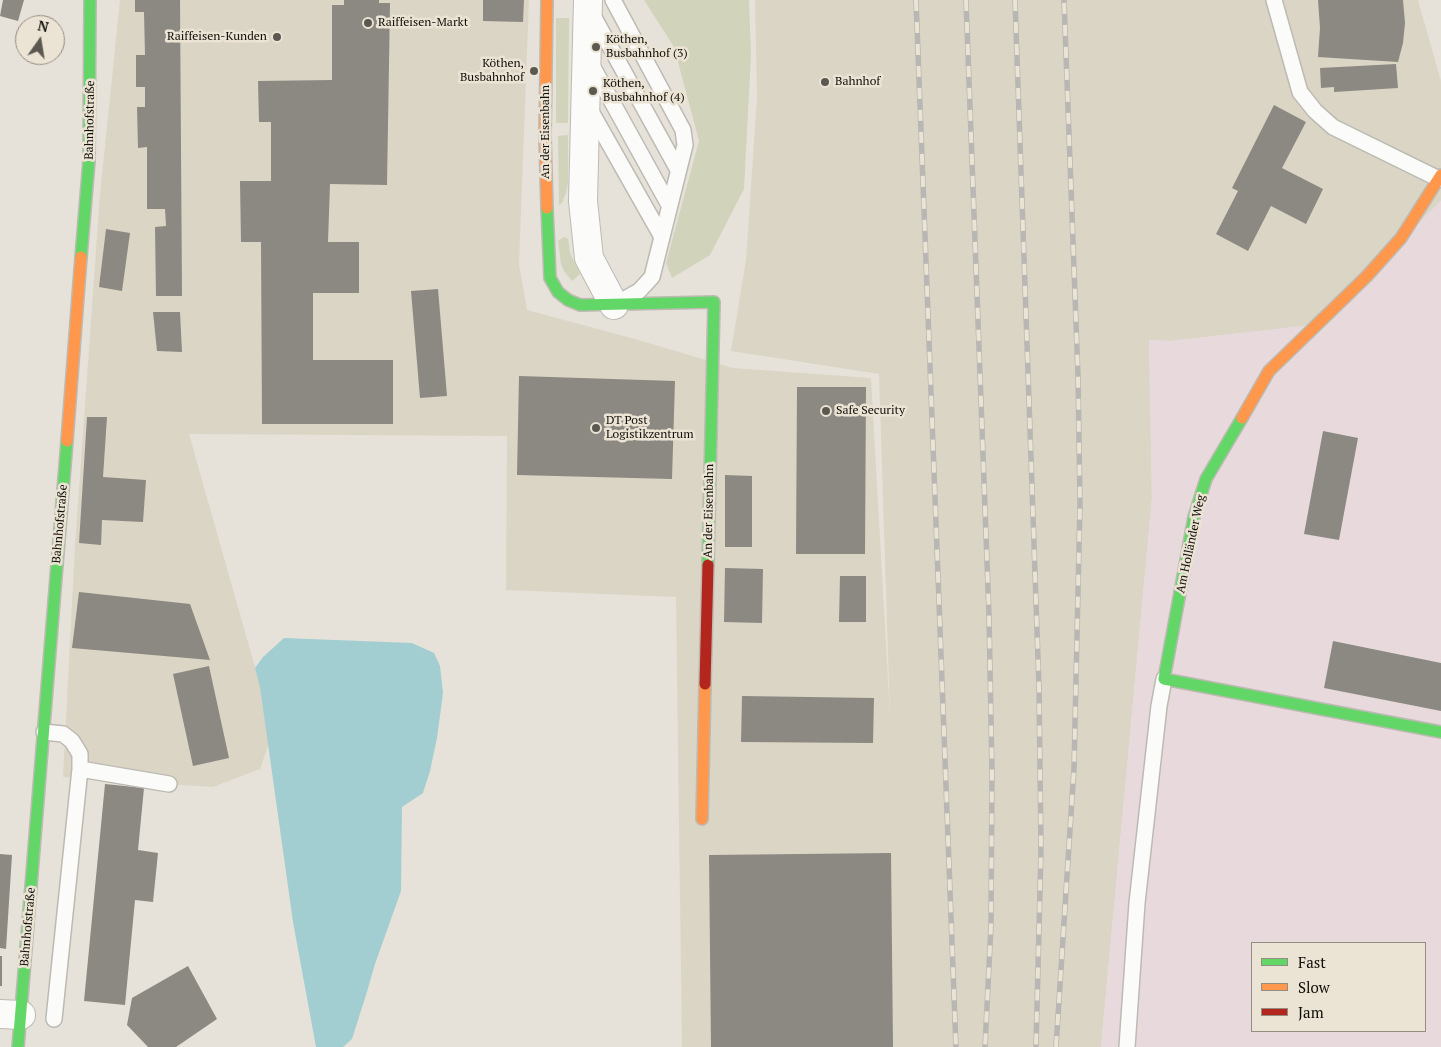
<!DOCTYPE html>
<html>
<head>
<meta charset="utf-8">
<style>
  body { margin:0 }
  #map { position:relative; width:1441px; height:1047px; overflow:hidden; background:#e6e2d9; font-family:"PT Serif",serif }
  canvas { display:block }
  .legend { position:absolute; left:1251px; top:942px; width:175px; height:90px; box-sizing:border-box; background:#ebe3d4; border:1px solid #938d82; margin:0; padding:6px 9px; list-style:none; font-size:15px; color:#0f0d08 }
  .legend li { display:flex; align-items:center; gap:10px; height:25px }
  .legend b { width:25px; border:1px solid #938d82 }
  .north { position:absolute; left:15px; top:15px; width:50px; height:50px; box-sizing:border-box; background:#ebe3d4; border:1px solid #938d82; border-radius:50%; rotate:13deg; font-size:14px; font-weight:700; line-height:20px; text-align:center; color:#0f0d08 }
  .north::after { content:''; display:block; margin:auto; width:18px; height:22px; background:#5a5851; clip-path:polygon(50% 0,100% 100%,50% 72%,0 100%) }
</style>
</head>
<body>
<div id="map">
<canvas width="1441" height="1047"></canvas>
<ul class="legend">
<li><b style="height:6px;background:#63d668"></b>Fast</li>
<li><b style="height:6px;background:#ff974d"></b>Slow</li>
<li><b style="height:6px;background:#b3261e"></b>Jam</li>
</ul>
<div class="north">N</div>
</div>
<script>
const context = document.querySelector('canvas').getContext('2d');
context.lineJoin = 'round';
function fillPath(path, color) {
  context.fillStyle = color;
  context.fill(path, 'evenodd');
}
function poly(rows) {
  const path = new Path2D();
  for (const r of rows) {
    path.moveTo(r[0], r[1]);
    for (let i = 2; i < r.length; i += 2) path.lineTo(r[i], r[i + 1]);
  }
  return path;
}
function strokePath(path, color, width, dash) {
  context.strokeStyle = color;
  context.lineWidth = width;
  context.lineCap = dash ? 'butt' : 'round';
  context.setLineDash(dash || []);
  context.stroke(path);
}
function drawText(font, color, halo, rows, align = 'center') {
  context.font = font + ' "PT Serif",serif';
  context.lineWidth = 5;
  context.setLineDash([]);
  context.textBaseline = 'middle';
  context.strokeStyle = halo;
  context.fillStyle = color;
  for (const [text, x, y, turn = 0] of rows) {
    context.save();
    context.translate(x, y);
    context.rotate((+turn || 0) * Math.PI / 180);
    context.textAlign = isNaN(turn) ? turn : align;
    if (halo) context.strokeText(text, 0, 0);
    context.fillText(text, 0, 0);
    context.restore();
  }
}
const built = poly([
  [120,0,529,0,519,264,527,310,635,339,733,368,871,378,890,716,879,374,731,351,746,260,757,97,755,0,1418,0,1441,81,1441,201,1318,325,1170,341,1149,340,1152,498,1101,1047,682,1047,676,597,506,590,507,436,189,434,273,731,260,769,213,787,63,777,75,545,100,194]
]);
const industrial = poly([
  [1441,201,1441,1047,1101,1047,1152,498,1149,340,1170,341,1318,324],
  [1252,943,1425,943,1425,1031,1252,1031]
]);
const green = poly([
  [644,0,749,0,751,55,744,189,710,255,672,278,666,263,699,141,674,47],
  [556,18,569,18,568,123,556,123],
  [568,135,568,182,566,193,562,203,559,205,558,136],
  [564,237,568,239,570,253,580,274,572,281,564,271,561,264,558,241]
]);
const water = poly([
  [284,638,412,643,434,653,440,666,443,693,437,738,430,771,423,793,402,807,401,891,375,964,366,995,352,1039,343,1047,316,1047,293,922,260,687,255,668,263,657]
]);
const building = poly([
  [3,0,24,0,18,21,0,16],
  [135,0,180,0,182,296,156,296,155,227,166,226,165,209,147,209,147,147,138,148,137,107,145,107,145,87,136,87,136,55,145,55,144,12,135,12],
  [344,0,379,0,379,3,390,3,387,185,330,184,328,242,359,242,359,293,313,293,313,360,393,360,393,424,262,424,261,242,241,242,240,181,271,181,271,122,259,122,258,81,332,80,332,5,344,5],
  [483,0,524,0,523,22,483,21],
  [1318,0,1403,0,1405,23,1403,43,1398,62,1318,57,1320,28],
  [1396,64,1398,88,1334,92,1334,87,1321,88,1320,68],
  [1274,105,1306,122,1282,168,1323,189,1306,224,1271,206,1248,251,1216,234,1238,191,1232,188],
  [106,229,130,233,122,291,99,287],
  [438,289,447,396,420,398,411,291],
  [153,312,180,312,182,352,157,351],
  [519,376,675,381,672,479,517,475],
  [797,387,866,387,865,554,796,554],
  [87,417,107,417,103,477,146,480,143,522,102,520,101,545,79,543],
  [1323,431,1358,438,1339,540,1304,534],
  [725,475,752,476,752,547,725,547],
  [725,568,763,569,762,623,724,622],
  [840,576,866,576,866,622,839,622],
  [79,592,190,604,210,660,72,648],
  [1333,641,1441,663,1441,711,1324,688],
  [209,666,229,758,193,766,173,674],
  [742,696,874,698,873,743,741,742],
  [105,784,144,788,138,850,158,853,153,902,135,900,125,1005,84,1001],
  [891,853,893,1047,711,1047,709,855],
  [0,854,12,855,6,949,0,948],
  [0,956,2,956,2,986,0,986],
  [188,966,217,1019,176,1047,148,1047,127,1025,132,998]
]);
const lane = poly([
  [613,0,683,130,685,145,652,277,639,291,623,300],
  [1274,0,1300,92,1315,111,1333,127,1439,179],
  [591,12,678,170],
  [590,62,669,205],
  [589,108,662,237],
  [44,732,63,734,72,741,80,754,80,769,54,1019],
  [80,769,169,784],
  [1127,1047,1137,903,1159,706,1164,679]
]);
const street = poly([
  [588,0,583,201,589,258,614,305],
  [0,1014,21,1015]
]);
const fast = poly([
  [547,208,550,278,558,292,568,300,580,305,714,302,708,565],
  [81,257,89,161,90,0],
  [1242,418,1206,479,1194,517,1164,679,1441,732],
  [18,1047,67,441]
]);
const slow = poly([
  [547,208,545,136,547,0],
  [1242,418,1269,371,1367,276,1401,238,1441,175],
  [67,441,81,257],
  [702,819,705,684]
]);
const jam = poly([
  [705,684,708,565]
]);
const rail = poly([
  [916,0,956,1047],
  [966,0,989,615,992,772,991,925,985,1047],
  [1015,0,1039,687,1041,849,1036,1047],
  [1056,1047,1074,768,1080,504,1078,376,1064,0]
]);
const markers = [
  [368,23,5,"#5a5851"],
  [277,37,5,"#5a5851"],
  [596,47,5,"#5a5851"],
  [534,71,5,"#5a5851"],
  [825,82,5,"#5a5851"],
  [593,91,5,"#5a5851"],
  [826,411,5,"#5a5851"],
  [596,428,5,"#5a5851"]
];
const poiNames = [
  ["Raiffeisen-Markt",378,23],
  ["Raiffeisen-Kunden",267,37,"right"],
  ["Köthen,",606,40],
  ["Busbahnhof (3)",606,54],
  ["Köthen,",524,64,"right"],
  ["Busbahnhof",524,78,"right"],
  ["Bahnhof",835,82],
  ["Köthen,",603,84],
  ["Busbahnhof (4)",603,98],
  ["Safe Security",836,411],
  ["DT Post",606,421],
  ["Logistikzentrum",606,435]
];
const streetNames = [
  ["Bahnhofstraße",90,120,-89],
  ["An der Eisenbahn",546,132,-90],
  ["An der Eisenbahn",709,511,-89],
  ["Bahnhofstraße",60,524,-85],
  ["Am Holländer Weg",1191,544,-78],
  ["Bahnhofstraße",28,927,-85]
];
fillPath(built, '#dbd5c5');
fillPath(industrial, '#e8dadc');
fillPath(green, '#d1d3bb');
fillPath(water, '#a2ced2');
fillPath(building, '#8c8982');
strokePath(lane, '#bdbab3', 18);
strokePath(street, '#bdbab3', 30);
strokePath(fast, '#bdbab3', 14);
strokePath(slow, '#bdbab3', 14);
strokePath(jam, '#bdbab3', 14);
strokePath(lane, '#fbfbf9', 15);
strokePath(street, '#fbfbf9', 28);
strokePath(fast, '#63d668', 11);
strokePath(slow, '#ff974d', 11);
strokePath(jam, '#b3261e', 11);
strokePath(rail, '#b8b7b4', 5.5);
strokePath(rail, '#ebe3d4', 4, [11]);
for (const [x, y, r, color] of markers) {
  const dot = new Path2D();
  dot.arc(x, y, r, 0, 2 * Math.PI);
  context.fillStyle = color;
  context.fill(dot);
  strokePath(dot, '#ebe3d4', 2);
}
drawText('12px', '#0f0d08', '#ebe3d4', poiNames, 'left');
drawText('12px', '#0f0d08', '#ebe3d4', streetNames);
</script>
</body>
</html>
